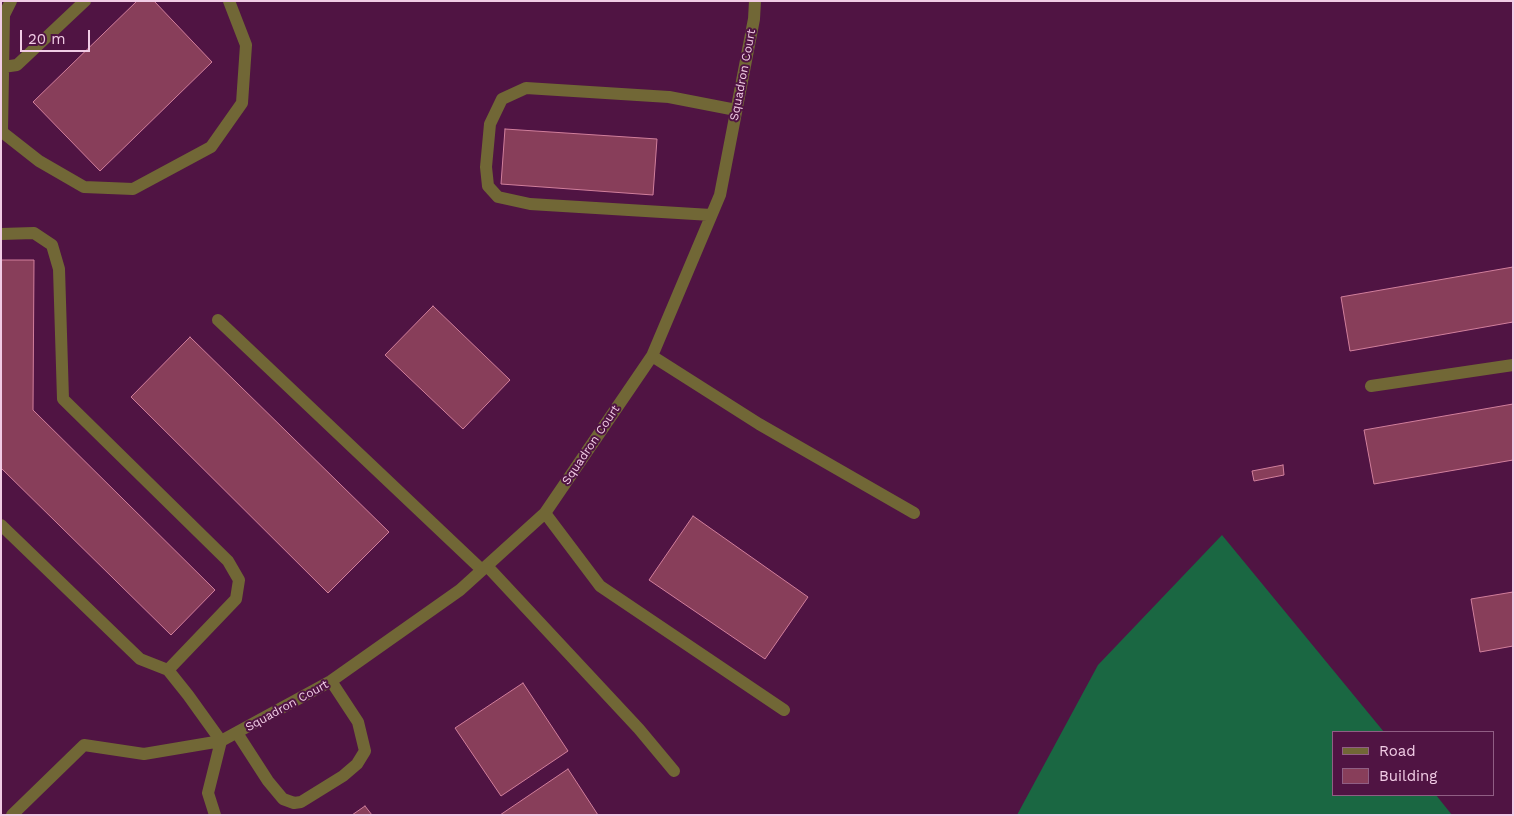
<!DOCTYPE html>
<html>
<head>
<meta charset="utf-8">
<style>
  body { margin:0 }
  #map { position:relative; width:1514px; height:816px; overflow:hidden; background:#501443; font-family:"Work Sans",sans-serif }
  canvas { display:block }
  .frame { position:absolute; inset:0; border:2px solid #f1cce5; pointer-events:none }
  .legend { position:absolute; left:1332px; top:731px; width:162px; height:65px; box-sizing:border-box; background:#501443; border:1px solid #905e84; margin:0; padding:6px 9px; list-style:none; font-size:15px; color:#f1cce5 }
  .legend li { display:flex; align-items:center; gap:10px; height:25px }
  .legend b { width:25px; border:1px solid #905e84 }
  .scale { position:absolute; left:20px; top:30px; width:70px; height:22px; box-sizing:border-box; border:2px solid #f1cce5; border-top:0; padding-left:6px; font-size:15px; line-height:18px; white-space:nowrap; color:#f1cce5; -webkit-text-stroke:4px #501443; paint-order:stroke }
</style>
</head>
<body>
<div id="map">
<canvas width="1514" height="816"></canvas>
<div class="frame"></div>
<ul class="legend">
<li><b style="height:6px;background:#716736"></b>Road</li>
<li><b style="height:14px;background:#883e5a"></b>Building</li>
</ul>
<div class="scale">20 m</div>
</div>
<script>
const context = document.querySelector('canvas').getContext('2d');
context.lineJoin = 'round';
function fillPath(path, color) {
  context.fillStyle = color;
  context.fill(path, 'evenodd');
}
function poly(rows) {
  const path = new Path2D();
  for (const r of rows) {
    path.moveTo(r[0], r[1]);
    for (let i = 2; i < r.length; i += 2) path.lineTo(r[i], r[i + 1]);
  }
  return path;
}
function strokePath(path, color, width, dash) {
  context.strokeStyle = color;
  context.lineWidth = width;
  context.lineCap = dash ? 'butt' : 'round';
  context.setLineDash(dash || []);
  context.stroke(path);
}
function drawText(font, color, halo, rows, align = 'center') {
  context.font = font + ' "Work Sans",sans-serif';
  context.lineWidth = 4;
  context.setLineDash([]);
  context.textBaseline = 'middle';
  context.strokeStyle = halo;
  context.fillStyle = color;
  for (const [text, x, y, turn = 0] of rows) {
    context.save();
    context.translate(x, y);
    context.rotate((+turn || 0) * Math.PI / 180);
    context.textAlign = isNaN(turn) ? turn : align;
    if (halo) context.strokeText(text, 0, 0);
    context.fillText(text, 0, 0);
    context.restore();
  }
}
const forest = poly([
  [1222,535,1384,732,1333,732,1333,795,1436,795,1452,815,1017,815,1098,665]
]);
const building = poly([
  [137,1,154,1,212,62,100,171,33,102,137,1],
  [505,129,657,139,653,195,501,184,505,129],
  [1,260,34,260,33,410,215,590,171,635,1,468,1,260],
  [1513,267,1513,322,1350,351,1341,297,1513,267],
  [433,306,510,380,463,429,385,355,433,306],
  [190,337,389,532,328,593,131,397,190,337],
  [1513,404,1513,460,1374,484,1364,430,1513,404],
  [1283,465,1284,475,1254,481,1252,471,1283,465],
  [693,516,808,597,765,659,649,580,693,516],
  [1513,592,1513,646,1480,652,1471,599,1513,592],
  [523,683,568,751,501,796,455,728,523,683],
  [568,769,598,815,500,815,568,769],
  [365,806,372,815,352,815,365,806]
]);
const minor = poly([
  [11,1,4,15,2,132,39,161,84,187,133,189,211,147,242,103,246,45,229,1],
  [3,67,17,65,85,1],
  [711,215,530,204,498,197,488,186,486,167,490,124,502,99,526,88,669,97,736,110],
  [1,234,34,233,52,245,59,269,63,399,228,561,239,580,236,599,168,670],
  [218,320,482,570],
  [652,356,759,424,914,513],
  [1371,386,1513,365],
  [545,513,600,586,784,710],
  [1,525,140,659,168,670,188,695,221,741,208,793,215,815],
  [487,566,639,729,674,771],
  [237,733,268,781,283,799,294,803,301,802,343,776,357,764,365,751,358,722,331,681],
  [12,815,84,745,144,754,221,741,331,681,460,590,545,513,652,356,720,195,754,19,755,1]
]);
const streetNames = [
  ["Squadron Court",743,75,-79],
  ["Squadron Court",591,445,-56],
  ["Squadron Court",287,706,-29]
];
fillPath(forest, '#1a6742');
fillPath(building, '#883e5a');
strokePath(building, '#d17f9c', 1);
strokePath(minor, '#716736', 12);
drawText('12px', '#f1cce5', '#501443', streetNames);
</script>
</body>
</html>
